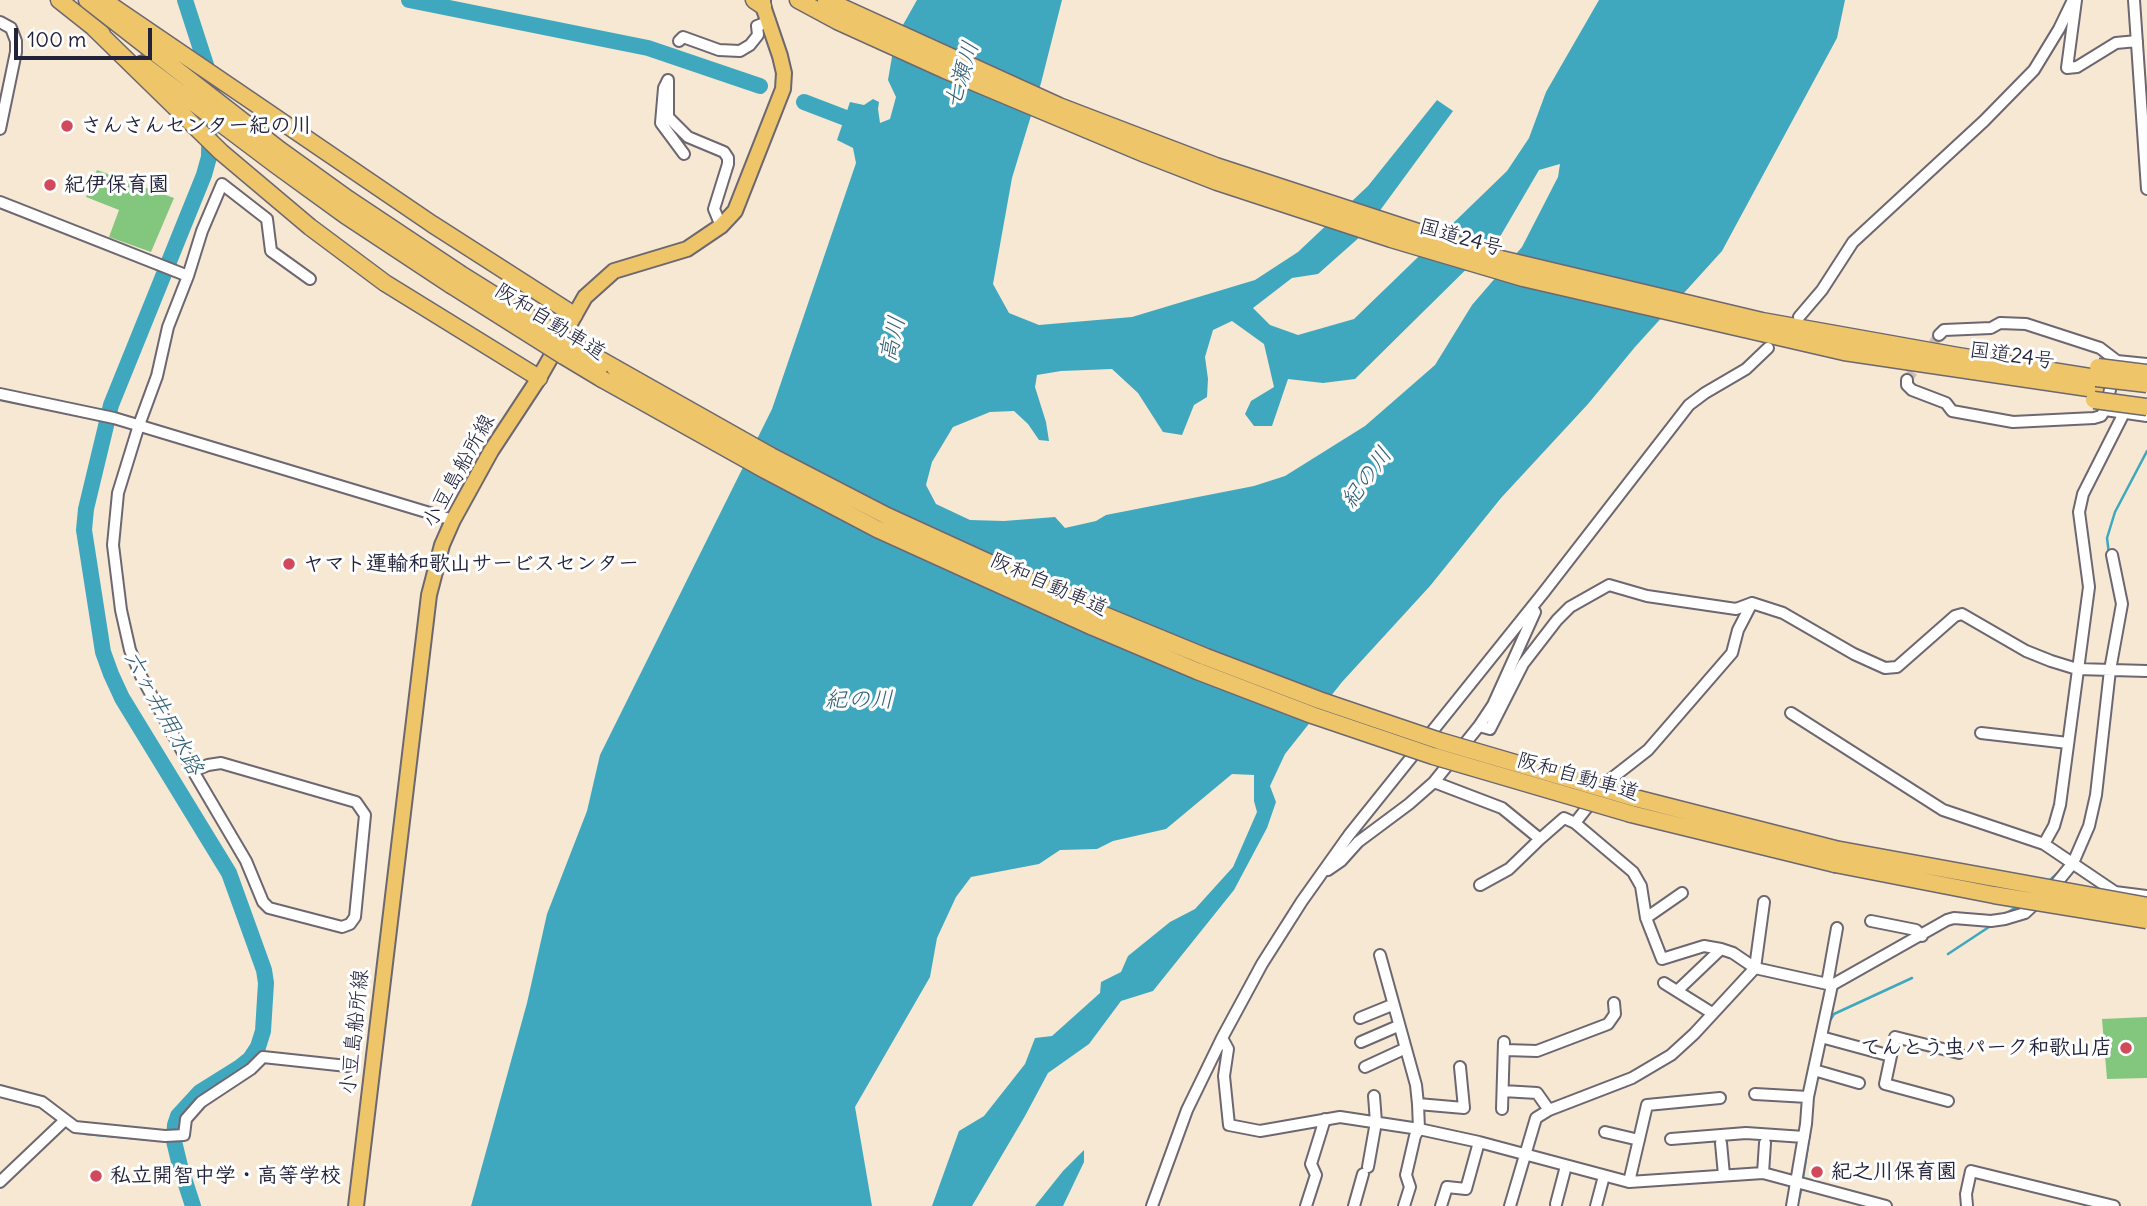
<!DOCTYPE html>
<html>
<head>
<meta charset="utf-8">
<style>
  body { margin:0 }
  #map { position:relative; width:2147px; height:1206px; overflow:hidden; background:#f6e8d3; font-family:Delius,sans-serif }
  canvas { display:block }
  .scale { position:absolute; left:14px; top:28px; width:138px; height:32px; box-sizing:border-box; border:4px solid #22223b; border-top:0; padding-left:9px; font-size:21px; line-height:24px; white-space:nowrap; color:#22223b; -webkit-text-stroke:5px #fff; paint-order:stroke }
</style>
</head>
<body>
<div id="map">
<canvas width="2147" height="1206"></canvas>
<div class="scale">100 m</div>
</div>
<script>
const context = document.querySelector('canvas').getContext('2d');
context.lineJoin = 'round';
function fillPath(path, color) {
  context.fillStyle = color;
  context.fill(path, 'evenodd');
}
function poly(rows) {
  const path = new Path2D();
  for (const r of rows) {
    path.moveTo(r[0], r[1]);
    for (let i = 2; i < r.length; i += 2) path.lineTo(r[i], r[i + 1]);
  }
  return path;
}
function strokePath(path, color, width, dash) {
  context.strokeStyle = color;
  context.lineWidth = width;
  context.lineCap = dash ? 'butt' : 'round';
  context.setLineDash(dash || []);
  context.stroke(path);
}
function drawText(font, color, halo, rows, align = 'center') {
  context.font = font + ' Delius,"Klee One",sans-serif';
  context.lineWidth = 6;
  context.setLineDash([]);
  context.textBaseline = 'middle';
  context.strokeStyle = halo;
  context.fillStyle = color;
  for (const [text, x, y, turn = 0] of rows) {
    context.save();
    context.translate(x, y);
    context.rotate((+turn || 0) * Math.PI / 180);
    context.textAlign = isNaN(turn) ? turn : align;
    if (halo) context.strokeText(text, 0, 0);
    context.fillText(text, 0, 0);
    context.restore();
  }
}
const green = poly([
  [97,170,174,198,151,252,109,237,119,210,86,197],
  [2147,1017,2147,1078,2107,1079,2102,1019]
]);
const water = poly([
  [917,0,1062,0,1041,83,1012,178,993,284,1009,313,1039,325,1132,317,1255,280,1298,252,1368,186,1437,100,1453,111,1362,235,1318,274,1292,278,1253,308,1270,325,1298,335,1354,319,1507,171,1529,138,1546,92,1599,0,1845,0,1837,38,1722,251,1635,347,1588,404,1501,498,1430,586,1342,682,1285,754,1270,786,1276,802,1267,828,1234,890,1153,991,1121,1001,1089,1044,1048,1073,1025,1116,972,1206,932,1206,959,1131,984,1116,1025,1064,1035,1038,1052,1036,1100,993,1101,982,1121,972,1128,956,1170,922,1195,909,1233,867,1257,812,1254,801,1254,775,1232,774,1166,829,1113,841,1097,849,1060,850,1039,864,971,877,956,897,937,938,930,977,855,1107,872,1206,471,1206,527,1003,547,914,587,811,600,755,772,409,856,163,853,148,837,140,850,102,864,105,873,99,879,102,878,109,880,123,890,119,896,97,888,80,895,39],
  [1560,164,1558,177,1522,247,1472,305,1435,365,1365,426,1285,476,1254,486,1106,515,1096,521,1065,528,1055,517,1004,521,970,520,936,504,926,485,932,462,953,427,990,412,1014,411,1028,424,1039,440,1049,441,1046,422,1035,387,1037,375,1061,371,1112,369,1138,393,1163,432,1182,435,1194,405,1207,397,1208,379,1205,357,1213,330,1232,321,1264,344,1274,387,1251,401,1245,414,1254,426,1272,426,1288,379,1323,383,1355,379,1501,235,1539,170],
  [1084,1150,1084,1162,1063,1206,1035,1206,1063,1171]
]);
const stream = poly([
  [2109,554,2107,538,2115,512,2147,451],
  [2049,881,2062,869],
  [2007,913,2019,905],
  [1948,954,1992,925],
  [1829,1022,1834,1014,1912,978],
  [7,1088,44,1097],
  [83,1131,86,1134,152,1140],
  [1803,1178,1810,1131],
  [1797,1206,1802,1187]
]);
const river = poly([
  [185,0,206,65,210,85,209,157,204,175,111,405,86,509,84,530,103,652,111,674,122,698,229,873,264,970,266,983,263,1031,258,1047,250,1059,240,1067,200,1092,178,1116,175,1125,174,1141,180,1166,193,1206],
  [409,0,648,48,760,86],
  [804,102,864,125]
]);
const minorTunnel = poly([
  [1907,380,1939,335]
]);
const minor = poly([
  [2076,0,2067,68,2077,67,2116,43,2137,41],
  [2134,0,2147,189],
  [0,22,11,28,16,41,16,52,0,129],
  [679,41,683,37,719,50,740,51,750,45,758,35,757,26,770,21],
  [684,154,661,123,664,88,668,80,668,117,688,137,724,152,728,158,728,164,714,209,721,226],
  [0,202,188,276,168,327,157,376,139,425,118,493,113,545,121,610,130,650,141,676,193,771,246,861,263,902,269,908,342,927,350,924,355,917,365,815,356,802,221,763,208,765,193,771],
  [188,276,202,231,222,184,267,219,271,251,310,279],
  [1799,317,1822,290,1853,242,1984,121,2034,70,2059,29,2073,0],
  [1939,335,1944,330,1991,328,2000,323,2026,324,2100,348,2117,361,2147,364],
  [1907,380,1907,385,1912,390,1946,403,1952,411,2013,422,2094,418,2101,416,2105,410,2117,361],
  [0,394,114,418,453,520],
  [2105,410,2147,416],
  [1791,713,1943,810,2044,844,2115,892,2147,896],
  [1479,726,1490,729,1523,664,1557,620,1570,607,1609,585,1647,596,1736,609,1752,603,1783,613,1854,654,1885,668,1897,667,1955,616,1962,614,2026,651,2051,661,2077,669,2147,671],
  [1981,733,2068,743],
  [1434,782,1502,808,1540,839,1564,818,1575,823,1633,872,1641,886,1646,918,1662,959,1704,946,1721,949,1733,953,1755,968,1832,985,1947,920,1954,918,1991,921,2005,919,2025,913,2055,885,2073,863,2089,826,2096,795,2110,670,2122,604,2112,555],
  [1575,823,1607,782,1648,750,1732,653,1738,630,1752,603],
  [2044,844,2054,826,2060,805,2089,587,2079,512,2083,494,2124,413],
  [1328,870,1341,861,1358,842,1409,804,1434,782,1479,726,1493,705,1535,612],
  [1480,885,1509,869,1540,839],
  [1646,918,1682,893],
  [1871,921,1916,930,1922,936],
  [1380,955,1416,1085,1418,1104,1419,1129,1415,1136,1406,1175,1410,1187,1404,1206],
  [1664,983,1712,1013],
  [1827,984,1837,928],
  [1677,991,1721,949],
  [1360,1018,1392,1005],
  [1821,1037,1891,1056],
  [1222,1038,1228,1049,1224,1076,1229,1125,1260,1131,1340,1117,1419,1129,1479,1142,1629,1182,1763,1173,1886,1206],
  [1361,1042,1398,1026],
  [1505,1050,1537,1051,1608,1024,1615,1014,1614,1003],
  [1365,1067,1404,1049],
  [1814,1070,1859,1083],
  [0,1091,42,1102,75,1127,165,1136,184,1135,186,1119,201,1102,251,1069,263,1057,347,1066],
  [1503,1091,1537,1093,1549,1110],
  [1755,1094,1808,1097],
  [1948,1101,1885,1084,1895,1037,1959,1053],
  [1418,1104,1464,1108,1460,1067],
  [1502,1109,1504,1042],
  [1605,1132,1639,1140],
  [1671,1139,1746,1133,1804,1137],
  [1721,1143,1724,1175],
  [1368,1167,1376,1122,1374,1096],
  [1763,1173,1765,1143],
  [0,1182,64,1121],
  [1629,1182,1647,1105,1720,1098],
  [1556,1204,1566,1166],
  [1152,1206,1187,1110,1222,1038,1262,964,1302,901,1349,835,1544,592,1689,405,1705,393,1746,369,1768,348],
  [1306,1206,1316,1175,1311,1164,1325,1119],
  [1354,1206,1363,1174],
  [1441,1206,1447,1187,1466,1189,1479,1142],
  [1510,1206,1536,1118,1549,1110,1632,1078,1671,1055,1694,1034,1755,968,1764,902],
  [1596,1206,1604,1176],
  [1792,1206,1806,1124,1808,1097,1832,985],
  [1967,1206,1966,1194,1971,1171,2114,1206]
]);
const major = poly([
  [356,1206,429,595,442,545,453,520,491,451,539,378,585,297,614,271,687,249,721,226,735,211,783,89,784,73,780,56,763,6,763,0]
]);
const highway = poly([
  [59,0,102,34],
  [87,0,280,150,348,199,459,273],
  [103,0,432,224,574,315],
  [754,0,763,6],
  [798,0,837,21,945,70,1145,154,1217,182,1391,239,1523,278,1844,352,2095,389],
  [826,0,1059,106,1216,166,1501,259,1762,321,1958,356,2096,378],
  [94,28,221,152,310,227,385,283,539,378],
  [142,64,276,165,345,215,451,285],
  [571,343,615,368],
  [562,355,602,379],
  [1635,798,1835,849],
  [1631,814,1835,864]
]);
const highwayBridge = poly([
  [459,273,571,343],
  [451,285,562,355],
  [2098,367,2147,373],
  [615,368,771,456,887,516,1099,613,1206,657,1319,700,1440,741,1635,798],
  [2096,378,2147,384],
  [602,379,765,470,877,529,1093,627,1197,671,1312,715,1433,756,1631,814],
  [2094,400,2147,407],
  [1835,849,2147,906],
  [1835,864,1994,895,2147,920]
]);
const markers = [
  [67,126,7,"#d1495b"],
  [50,185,7,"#d1495b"],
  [289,564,7,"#d1495b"],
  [2126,1048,7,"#d1495b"],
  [1817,1172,7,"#d1495b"],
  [96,1176,7,"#d1495b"]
];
const poiNames = [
  ["さんさんセンター紀の川",81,126],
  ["紀伊保育園",64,185],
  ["ヤマト運輸和歌山サービスセンター",303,564],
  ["てんとう虫パーク和歌山店",2112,1048,"right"],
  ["紀之川保育園",1831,1172],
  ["私立開智中学・高等学校",110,1176]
];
const streetNames = [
  ["国道24号",1461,238,16],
  ["阪和自動車道",550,322,32],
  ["国道24号",2012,356,8],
  ["小豆島船所線",459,471,-61],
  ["阪和自動車道",1049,585,24],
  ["阪和自動車道",1578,777,16],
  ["小豆島船所線",355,1032,-84]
];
const waterNames = [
  ["七瀬川",962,75,-73],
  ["高川",893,339,-77],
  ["紀の川",1367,478,-54],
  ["紀の川",859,700],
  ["六ヶ井用水路",163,713,61]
];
fillPath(green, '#83c67e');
fillPath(water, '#3fa8bf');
strokePath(stream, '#3fa8bf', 2.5);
strokePath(river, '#3fa8bf', 16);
strokePath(minorTunnel, '#ccc0b5', 10, [10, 5]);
strokePath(minor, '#6c6770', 14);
strokePath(major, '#6c6770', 18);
strokePath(highway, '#6c6770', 19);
strokePath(minor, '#fff', 10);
strokePath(major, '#eec569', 14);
strokePath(highway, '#eec569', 16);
strokePath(highwayBridge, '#6c6770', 19, []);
strokePath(highwayBridge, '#eec569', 16);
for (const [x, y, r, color] of markers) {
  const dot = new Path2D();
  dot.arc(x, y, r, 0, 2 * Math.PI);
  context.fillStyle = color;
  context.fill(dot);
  strokePath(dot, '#fff', 2.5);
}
drawText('bold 21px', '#22223b', '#fff', poiNames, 'left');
drawText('21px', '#22223b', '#fff', streetNames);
drawText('italic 23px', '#2f5e76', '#fff', waterNames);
</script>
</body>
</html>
